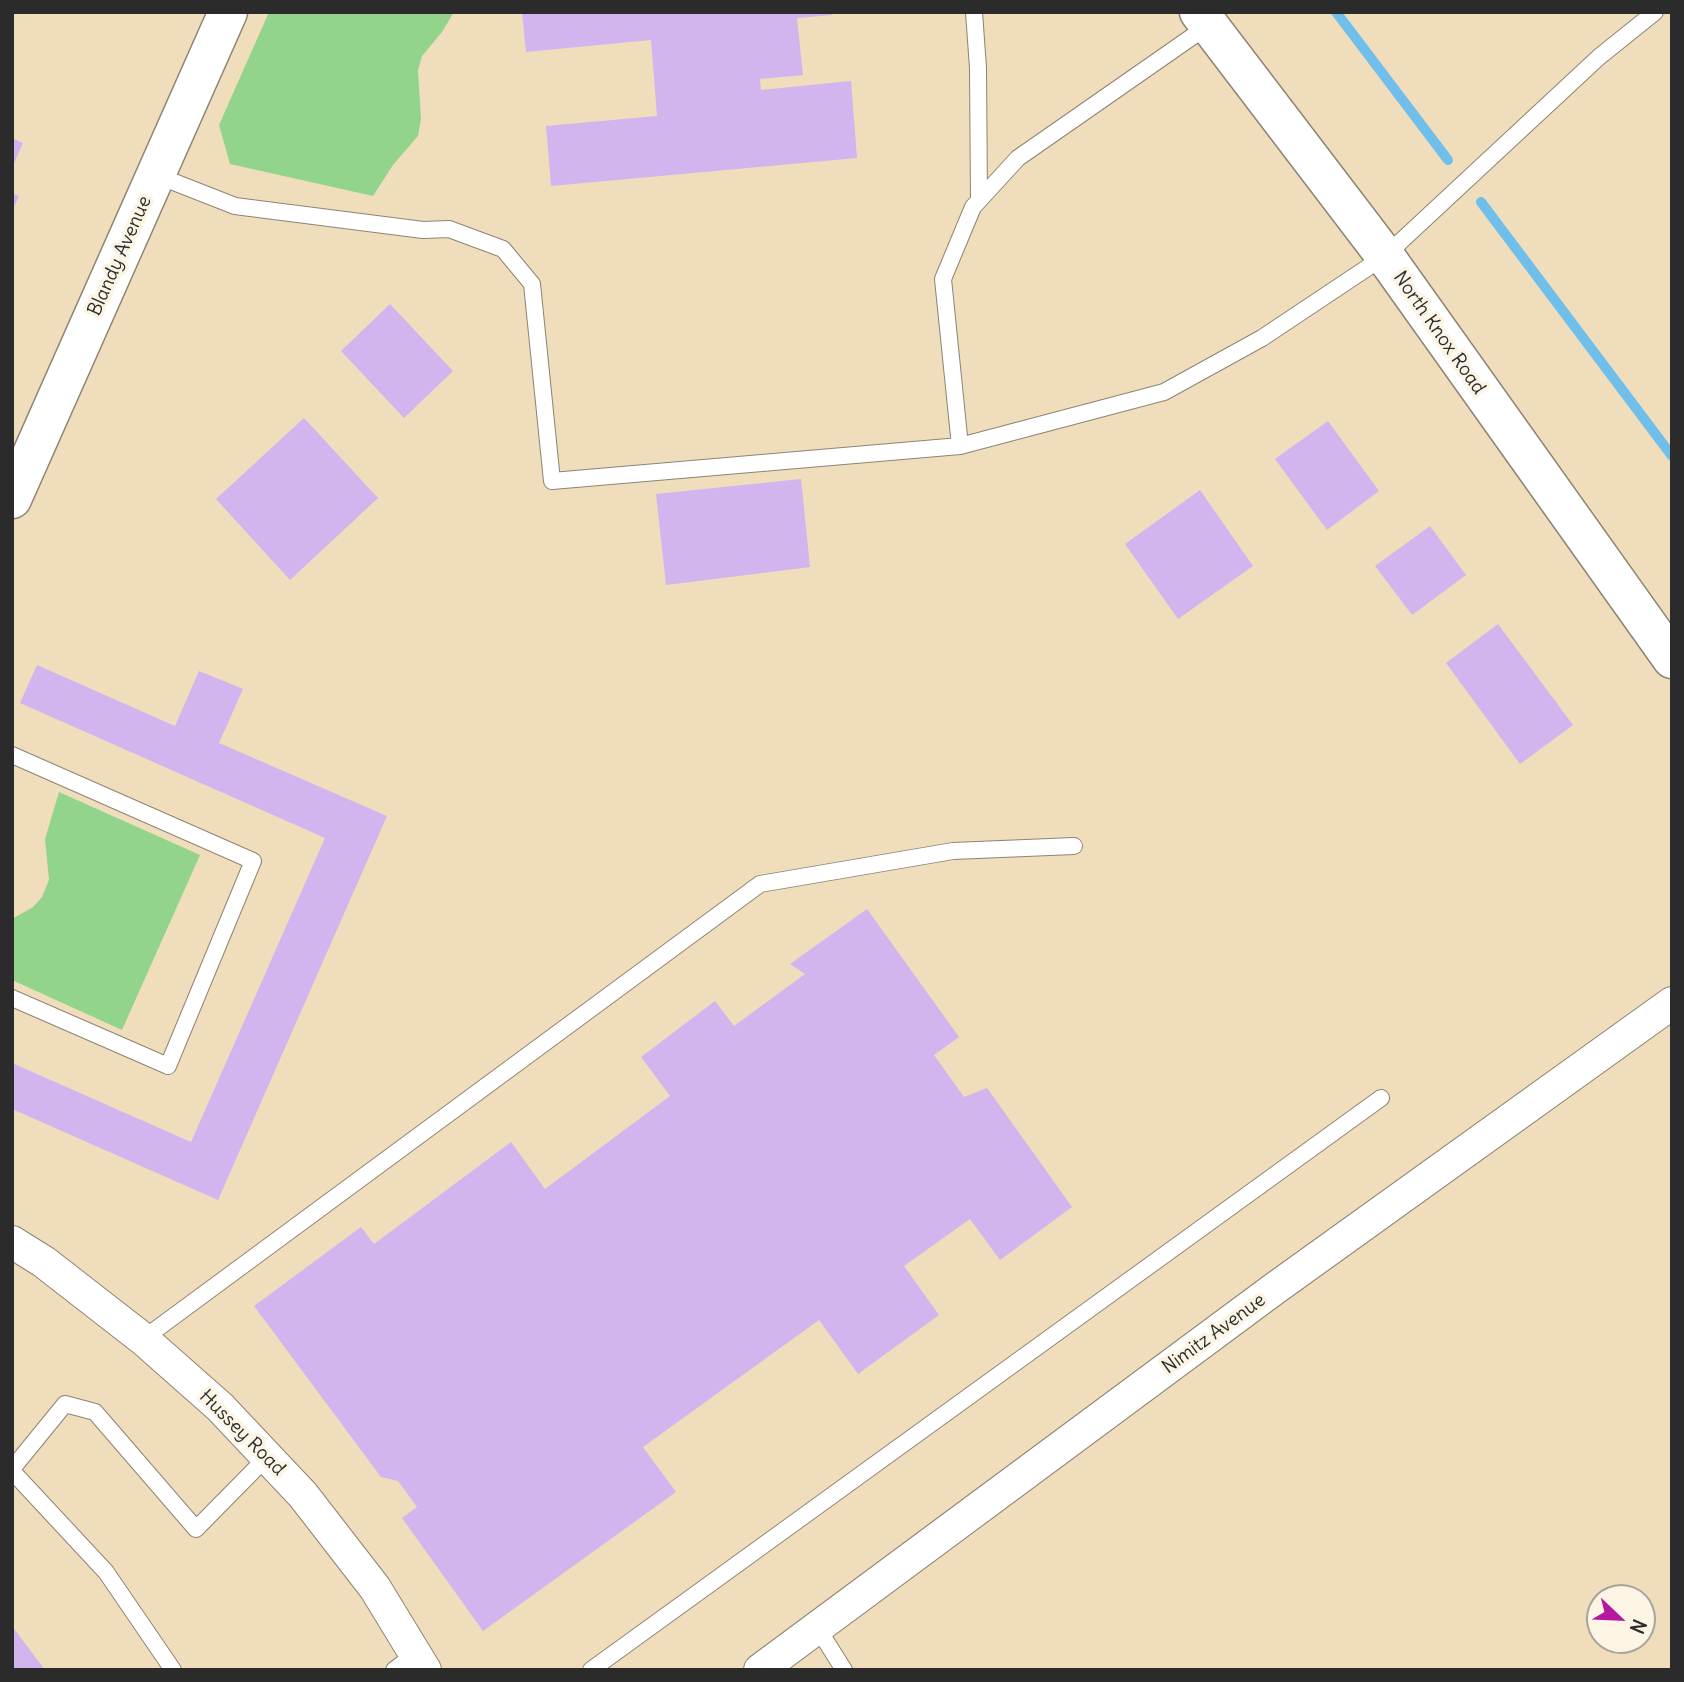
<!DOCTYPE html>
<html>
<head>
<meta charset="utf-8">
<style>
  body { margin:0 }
  #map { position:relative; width:1684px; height:1682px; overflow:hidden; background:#f0ddbc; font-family:Delius,sans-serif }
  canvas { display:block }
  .frame { position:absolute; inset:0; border:14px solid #2b2b2b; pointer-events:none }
  .north { position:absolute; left:1586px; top:1584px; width:70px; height:70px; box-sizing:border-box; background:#fcf5e5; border:2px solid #a8a49b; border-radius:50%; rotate:113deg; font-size:19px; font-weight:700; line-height:28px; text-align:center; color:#2b2b2b }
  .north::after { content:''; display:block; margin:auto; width:24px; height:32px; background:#b5179e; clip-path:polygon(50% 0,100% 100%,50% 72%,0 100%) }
</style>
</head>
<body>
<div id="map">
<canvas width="1684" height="1682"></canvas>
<div class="frame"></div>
<div class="north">N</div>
</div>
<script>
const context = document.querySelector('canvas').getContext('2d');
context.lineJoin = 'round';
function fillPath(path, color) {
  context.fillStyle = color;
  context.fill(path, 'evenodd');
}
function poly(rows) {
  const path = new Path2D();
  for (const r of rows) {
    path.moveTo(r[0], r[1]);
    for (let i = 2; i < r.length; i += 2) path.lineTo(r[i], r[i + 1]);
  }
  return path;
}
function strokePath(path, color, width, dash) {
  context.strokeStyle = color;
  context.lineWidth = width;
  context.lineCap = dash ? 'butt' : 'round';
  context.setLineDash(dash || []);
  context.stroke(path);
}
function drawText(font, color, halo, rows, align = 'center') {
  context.font = font + ' Delius,sans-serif';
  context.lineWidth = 7;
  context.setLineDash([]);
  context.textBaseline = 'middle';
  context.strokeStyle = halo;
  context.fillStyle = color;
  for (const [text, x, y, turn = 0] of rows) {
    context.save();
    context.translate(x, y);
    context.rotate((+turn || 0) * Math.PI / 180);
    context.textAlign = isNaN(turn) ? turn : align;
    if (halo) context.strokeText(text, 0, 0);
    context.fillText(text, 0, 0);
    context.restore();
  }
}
const green = poly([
  [269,12,454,12,442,32,422,56,418,70,421,119,418,136,393,165,373,196,230,164,219,125],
  [59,792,200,855,122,1030,12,980,12,919,33,907,42,897,49,880,45,839]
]);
const stream = poly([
  [1336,12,1448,160],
  [1481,202,1672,456]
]);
const building = poly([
  [522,12,832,12,832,15,797,18,803,75,760,79,761,90,851,81,857,158,551,186,546,126,657,116,651,40,526,52],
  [12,138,23,143,12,168],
  [12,193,19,196,12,211],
  [390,304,453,371,404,418,341,351],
  [304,418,378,498,290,580,216,499],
  [1328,421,1379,491,1327,530,1275,459],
  [801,479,810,567,666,585,656,494],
  [1200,490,1253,566,1178,619,1125,544],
  [1430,526,1466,575,1412,615,1375,566],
  [1498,624,1573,725,1520,764,1446,663],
  [37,665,175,726,199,671,243,689,219,743,387,816,218,1200,12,1109,12,1063,191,1142,325,838,20,703],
  [867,909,959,1037,934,1055,964,1097,987,1088,1072,1207,1000,1260,970,1219,904,1266,939,1315,858,1374,819,1320,643,1447,676,1492,483,1631,402,1518,417,1507,398,1481,381,1477,254,1306,361,1227,374,1244,511,1142,545,1189,670,1096,641,1057,715,1001,734,1026,805,974,790,964],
  [12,1626,45,1670,12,1670]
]);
const service = poly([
  [974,12,978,68,979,199],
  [156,175,235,206,423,230,449,229,503,249,532,284,552,481,960,446,1164,392,1262,338,1385,256,1599,57,1655,12],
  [960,446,943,279,973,207,1018,158,1209,25],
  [12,755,253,861,168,1066,12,998],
  [143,1339,760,884,953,851,1074,846],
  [12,1469,65,1404,95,1412,196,1529,267,1457],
  [12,1471,106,1572,173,1670],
  [817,1627,844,1670],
  [394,1670,415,1654],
  [591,1670,1381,1098]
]);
const minor = poly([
  [12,1242,44,1262,143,1339,220,1407,303,1495,375,1588,425,1670],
  [760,1670,1274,1289,1672,1003]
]);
const tertiary = poly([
  [1199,12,1385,256,1672,659],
  [12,499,228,12]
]);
const streetNames = [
  ["Blandy Avenue",120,256,-66],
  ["North Knox Road",1439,333,55],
  ["Nimitz Avenue",1214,1334,-36],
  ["Hussey Road",242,1433,45]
];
fillPath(green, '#93d48c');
strokePath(stream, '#70beea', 10);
fillPath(building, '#d2b5ef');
strokePath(service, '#8e8474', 18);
strokePath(minor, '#8e8474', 34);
strokePath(tertiary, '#8e8474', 41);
strokePath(service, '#fff', 16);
strokePath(minor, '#fff', 32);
strokePath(tertiary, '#fff', 38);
drawText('19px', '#2b2b2b', '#fcf5e5', streetNames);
</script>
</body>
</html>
